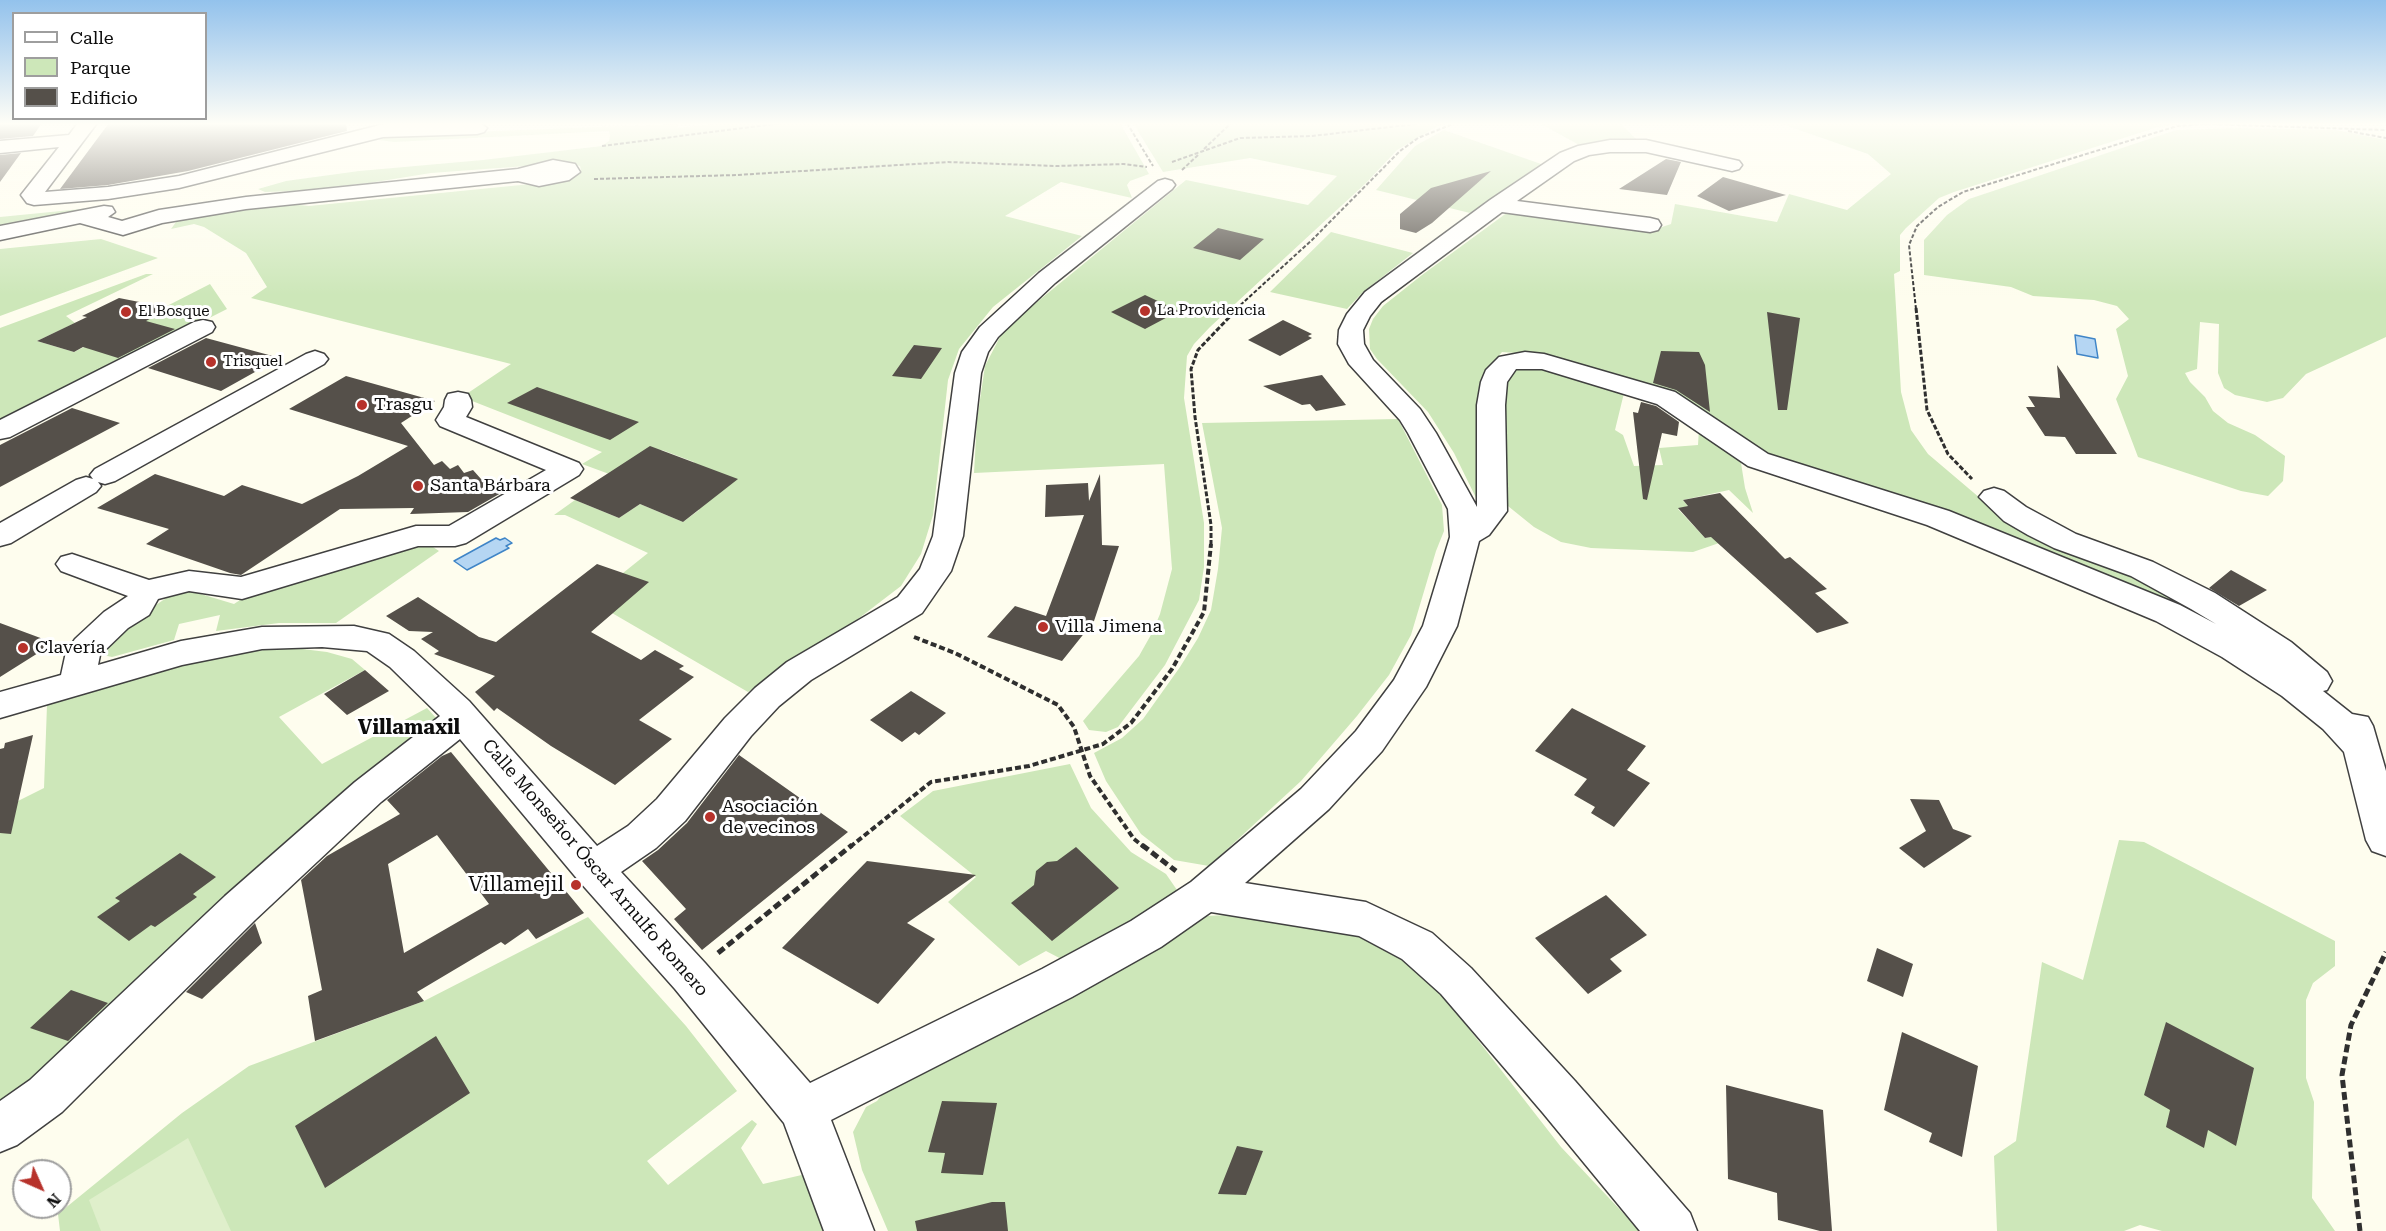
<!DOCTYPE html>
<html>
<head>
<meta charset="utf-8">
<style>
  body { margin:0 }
  #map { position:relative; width:2386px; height:1231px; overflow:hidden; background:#fefdee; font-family:"Roboto Serif",serif }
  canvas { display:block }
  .legend { position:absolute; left:12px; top:12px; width:195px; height:108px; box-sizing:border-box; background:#fff; border:2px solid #9e9e9e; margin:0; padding:8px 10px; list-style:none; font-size:18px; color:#0d0d0d }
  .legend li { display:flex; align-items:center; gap:12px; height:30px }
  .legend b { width:30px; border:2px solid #9e9e9e }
  .north { position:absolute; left:12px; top:1159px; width:60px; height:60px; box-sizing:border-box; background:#fff; border:2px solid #9e9e9e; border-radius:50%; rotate:135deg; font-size:16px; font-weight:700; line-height:24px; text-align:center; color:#0d0d0d }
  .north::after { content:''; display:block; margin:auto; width:21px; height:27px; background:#b7322b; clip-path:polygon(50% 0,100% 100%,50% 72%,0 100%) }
</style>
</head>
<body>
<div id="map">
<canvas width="2386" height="1231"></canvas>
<ul class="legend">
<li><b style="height:8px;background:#fff"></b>Calle</li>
<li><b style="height:16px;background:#cde7b9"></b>Parque</li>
<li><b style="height:16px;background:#55504a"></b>Edificio</li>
</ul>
<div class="north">N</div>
</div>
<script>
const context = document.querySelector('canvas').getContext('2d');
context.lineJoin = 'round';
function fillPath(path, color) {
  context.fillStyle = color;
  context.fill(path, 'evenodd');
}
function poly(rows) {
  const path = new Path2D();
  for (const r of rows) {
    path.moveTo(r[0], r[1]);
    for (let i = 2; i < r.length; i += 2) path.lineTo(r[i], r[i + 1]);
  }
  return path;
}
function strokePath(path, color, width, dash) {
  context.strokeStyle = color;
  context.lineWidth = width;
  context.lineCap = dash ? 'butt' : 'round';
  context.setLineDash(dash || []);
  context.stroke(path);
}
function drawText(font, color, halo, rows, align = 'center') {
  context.font = font + ' "Roboto Serif",serif';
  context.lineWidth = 6;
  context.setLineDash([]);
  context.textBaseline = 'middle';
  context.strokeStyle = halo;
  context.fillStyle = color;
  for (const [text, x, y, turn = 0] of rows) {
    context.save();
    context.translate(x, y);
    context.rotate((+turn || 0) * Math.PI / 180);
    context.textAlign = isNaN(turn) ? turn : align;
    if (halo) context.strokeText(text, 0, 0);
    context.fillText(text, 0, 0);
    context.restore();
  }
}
const green = poly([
  [721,123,1120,123,1149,174,1130,181,1127,185,1132,198,1061,182,1005,216,1082,236,993,307,959,349,948,380,933,515,921,554,901,586,850,625,748,692,612,613,623,573,648,553,565,515,554,515,575,500,619,518,640,504,683,522,699,510,694,462,662,450,620,478,582,464,602,452,462,397,511,364,251,298,267,287,246,253,204,227,194,224,171,229,176,222,201,216,290,204,309,206,531,184,577,174,581,170,580,166,558,161,540,165,431,173,369,183,296,191,265,192,258,189,286,181,359,171,483,160,602,146,609,141,610,136,609,131,394,142,379,140,392,135,677,124,678,128],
  [1133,123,1451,123,1438,126,1397,150,1366,183,1210,327,1194,344,1187,356,1184,398,1204,523,1204,567,1199,600,1165,665,1118,727,1106,732,1089,730,1083,721,1139,656,1152,633,1160,614,1172,569,1164,464,974,473,977,420,985,366,1004,329,1186,180,1308,205,1337,176,1250,158,1163,172],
  [1539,123,1620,123,1639,142,1583,147],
  [1779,123,2191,123,2158,127,1954,192,1939,198,1906,228,1900,235,1900,271,1894,274,1901,392,1911,430,1928,454,1987,504,2133,569,2201,607,2237,646,1759,454,1686,408,1531,354,1502,352,1491,365,1480,506,1454,453,1428,412,1377,359,1370,349,1369,329,1373,319,1383,306,1422,275,1508,212,1656,229,1671,224,1675,204,1777,222,1789,194,1847,210,1891,174,1868,154],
  [2237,128,2336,130,2386,140,2386,337,2306,374,2283,398,2267,402,2235,395,2224,388,2218,373,2219,324,2200,322,2197,369,2185,373,2190,382,2205,397,2213,411,2228,423,2255,435,2285,456,2283,481,2268,496,2241,491,2138,457,2116,399,2128,376,2116,329,2129,319,2117,306,2094,300,2033,296,2011,287,1924,275,1924,240,1947,215,1969,199,2176,130],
  [1444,130,1544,165,1470,213,1376,190,1415,146],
  [91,208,48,217,0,226,0,217],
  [1331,232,1413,253,1363,292,1347,309,1270,292],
  [101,239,158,258,0,316,0,249],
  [146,274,153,274,66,316,75,323,37,341,74,352,141,319,147,320,169,309,165,307,210,284,227,309,0,424,0,328],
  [1525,367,1539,367,1624,393,1615,430,1623,435,1634,466,1663,465,1659,448,1698,445,1699,428,1734,453,1741,463,1745,488,1753,513,1729,490,1683,500,1688,506,1678,509,1705,538,1717,536,1722,542,1693,552,1591,548,1561,542,1534,527,1503,502,1506,383,1509,373],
  [1398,419,1442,505,1444,531,1436,551,1411,635,1389,675,1357,716,1301,781,1209,866,1174,860,1141,834,1106,781,1094,753,1122,738,1143,719,1180,667,1198,638,1211,610,1218,569,1222,528,1202,423],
  [430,545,439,551,336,623,279,623,216,631,220,615,179,624,174,640,112,657,103,655,100,643,181,588,234,604,249,594,407,546],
  [286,647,327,652,352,659,365,670,279,717,322,764,427,708,437,719,0,1115,0,810,44,788,47,705,136,676,234,654],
  [1070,764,1091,808,1131,852,1166,874,1177,890,1168,907,1069,963,1046,951,1019,966,948,902,976,877,900,816,933,791],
  [2119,840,2144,842,2335,941,2335,966,2313,983,2306,1000,2306,1078,2314,1102,2312,1198,2335,1231,2162,1231,2140,1225,2124,1231,1997,1231,1994,1156,2016,1141,2042,962,2083,980],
  [1248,914,1354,935,1398,951,1442,994,1561,1147,1640,1231,888,1231,862,1170,853,1132,866,1107,877,1101,892,1082,1207,916],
  [588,917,686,1026,737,1091,647,1161,668,1185,752,1120,757,1124,741,1148,763,1184,806,1174,825,1231,60,1231,58,1214,182,1113,249,1066,424,1001]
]);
const pitch = poly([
  [188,1138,231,1231,101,1231,89,1200]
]);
const water = poly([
  [2075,335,2095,339,2098,358,2077,354,2075,335],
  [496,538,500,540,505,538,512,543,506,546,509,548,467,570,454,561,496,538]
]);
const building = poly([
  [0,123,42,123,33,136,0,139],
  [109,123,346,123,347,131,188,171,108,185,60,189],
  [21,153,0,182,0,155],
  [1666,159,1681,162,1667,195,1619,189],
  [1491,171,1432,223,1416,233,1400,229,1400,214,1431,188],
  [1723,177,1786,195,1729,211,1697,196],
  [1218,228,1264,239,1240,260,1193,248],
  [1145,295,1179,311,1145,329,1111,312],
  [119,298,170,308,146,321,175,329,118,358,83,347,74,352,37,341,87,317,82,316],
  [1767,312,1800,318,1787,410,1778,410],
  [1283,320,1312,334,1308,336,1312,338,1280,356,1248,340],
  [206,338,280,358,221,391,148,368],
  [914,345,942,348,921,379,892,376],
  [1661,351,1699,352,1705,365,1710,412,1676,390,1653,383],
  [2057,365,2117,454,2076,454,2065,437,2045,436,2026,407,2035,407,2028,396,2060,398],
  [1322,375,1346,405,1316,411,1310,404,1302,405,1263,386],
  [346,376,435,401,401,423,434,465,442,461,450,469,458,465,464,473,473,470,481,479,508,489,468,512,410,514,414,508,340,509,241,575,230,573,146,544,169,529,97,508,155,474,224,496,242,485,302,504,358,476,408,446,289,409],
  [537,387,639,422,610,440,507,403],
  [1641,402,1656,406,1679,422,1677,436,1662,433,1647,500,1643,499,1633,412,1638,413],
  [72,408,120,423,0,487,0,445],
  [650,446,738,479,683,522,640,504,619,518,570,498],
  [1100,474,1102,545,1119,546,1094,621,1062,661,987,637,1015,606,1046,616,1084,515,1045,517,1046,485,1088,483,1089,501],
  [1720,493,1785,559,1790,557,1827,589,1815,593,1849,623,1817,633,1711,537,1705,538,1678,508,1688,506,1683,500],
  [597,564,649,582,591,632,641,660,655,650,684,666,679,669,694,677,639,720,672,739,615,785,551,746,497,708,494,711,475,692,495,676,434,654,439,651,421,639,433,632,409,631,386,616,418,597,479,637,496,642],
  [2231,570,2267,590,2239,606,2209,588],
  [0,623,54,643,0,677],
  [365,670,389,691,347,715,324,694],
  [911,691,946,713,919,735,915,732,902,742,870,720],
  [1572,708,1646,746,1627,770,1650,783,1614,827,1591,813,1595,807,1574,795,1587,779,1535,751],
  [33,735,11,834,0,833,0,749,4,748,5,743],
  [451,752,584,913,536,939,528,929,505,945,501,942,417,992,424,1001,315,1041,308,996,322,990,301,880,327,856,400,814,387,800,442,756],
  [437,835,489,904,404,953,388,864],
  [739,755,848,832,702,950,674,919,686,909,642,861,658,850,687,823],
  [1910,799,1939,800,1953,829,1972,836,1924,868,1899,848,1926,831],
  [1076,847,1119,888,1052,941,1011,903,1034,885,1036,871,1047,862,1057,861],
  [180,853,216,877,193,894,197,897,155,927,151,925,129,941,97,917,120,901,115,898],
  [867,861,976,875,907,923,935,939,878,1004,782,948],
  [1606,895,1647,935,1610,959,1622,971,1588,994,1535,938],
  [255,923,262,943,202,999,186,992],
  [1877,948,1913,964,1903,997,1867,981],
  [71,990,108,1003,68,1041,30,1028],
  [2166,1022,2254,1068,2236,1146,2208,1130,2204,1148,2166,1127,2170,1110,2144,1095],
  [1902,1032,1978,1066,1962,1157,1929,1142,1932,1133,1884,1110],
  [436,1036,470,1093,325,1188,295,1126],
  [1726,1085,1823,1110,1832,1231,1820,1231,1778,1220,1777,1193,1728,1179],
  [942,1101,997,1103,983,1175,941,1173,945,1153,928,1152],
  [1237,1146,1263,1151,1246,1195,1218,1194],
  [992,1202,1005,1202,1008,1231,917,1231,915,1221]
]);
const pathFar3 = poly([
  [1127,123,1153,166],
  [2348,131,2386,138],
  [602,146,782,123],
  [1204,149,1231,123],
  [1172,162,1240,138,1312,136,1424,123],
  [1182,170,1199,154],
  [594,179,737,175,948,162,1056,166,1124,164,1147,167],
  [1236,309,1312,240,1400,151,1418,138,1455,123],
  [1916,309,1909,245,1917,226,1938,207,1963,192,2177,126,2206,124,2386,130]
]);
const pathFar2 = poly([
  [1916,308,1927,410,1948,454,1972,479],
  [1211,545,1211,525,1195,417,1191,369,1198,350,1238,308]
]);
const pathFar1 = poly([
  [914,637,955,653,1058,705,1074,727,1090,776,1134,839,1144,847],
  [850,847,931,782,1029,766,1103,744,1131,723,1172,669,1204,612,1211,544]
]);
const path = poly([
  [1142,845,1176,871],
  [718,953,852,845],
  [2360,1231,2342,1075,2351,1025,2386,952]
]);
const minor = poly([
  [78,123,97,123,45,192,108,187,179,176,388,123,480,123,487,128,484,132,477,134,383,137,179,188,108,199,34,205,27,203,21,195,59,147,0,153,0,141,69,135,78,123],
  [1610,140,1646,140,1739,161,1742,165,1739,169,1732,171,1646,152,1610,152,1589,155,1574,161,1517,201,1650,218,1658,220,1661,225,1658,230,1650,232,1502,212,1381,302,1370,316,1363,330,1364,344,1373,360,1420,409,1436,433,1477,507,1477,405,1481,382,1486,370,1499,357,1525,352,1544,354,1675,392,1768,454,1949,511,2180,605,2216,624,2191,609,2131,576,2054,548,2028,535,2004,521,1979,497,1984,491,1994,488,2004,491,2026,507,2076,534,2153,562,2215,593,2291,642,2327,672,2332,681,2327,690,2323,691,2352,714,2368,717,2373,726,2386,771,2386,856,2372,851,2366,840,2344,752,2323,729,2282,696,2222,657,2156,621,1927,525,1748,466,1657,404,1542,369,1516,369,1507,382,1505,405,1507,511,1489,535,1479,541,1457,626,1426,687,1382,751,1329,809,1245,883,1366,902,1432,933,1471,968,1575,1081,1690,1213,1697,1231,1640,1231,1543,1113,1441,994,1402,959,1359,936,1211,912,1161,947,1072,997,831,1120,874,1231,824,1231,784,1123,675,989,579,881,460,739,381,802,255,920,62,1112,17,1145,0,1152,0,1101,30,1080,225,896,355,782,440,716,390,667,367,651,322,647,262,649,182,665,0,718,0,692,61,675,66,652,75,639,104,612,128,596,61,571,56,564,61,557,72,554,149,580,189,571,241,577,416,526,449,526,546,470,440,426,436,420,444,407,445,400,448,394,458,392,468,394,471,400,472,407,466,417,579,463,583,469,579,475,466,543,455,546,418,546,242,599,189,591,158,599,149,615,128,628,100,655,98,665,181,641,262,627,354,626,389,634,414,651,469,701,597,846,628,826,657,799,725,718,755,688,787,662,898,597,920,569,933,536,955,373,962,352,980,327,1039,273,1158,181,1165,179,1172,181,1175,185,1172,189,1055,283,998,337,988,352,981,373,963,536,951,571,922,613,811,680,779,706,751,736,685,821,656,848,621,872,705,963,810,1083,1042,969,1131,921,1191,882,1301,789,1356,731,1394,680,1423,626,1450,537,1448,509,1408,433,1400,420,1349,364,1338,344,1339,330,1347,314,1365,292,1490,200,1560,153,1578,146,1610,140],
  [553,160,575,164,580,172,569,180,539,186,518,181,246,209,162,223,123,235,80,223,0,240,0,226,104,206,112,207,115,212,108,217,122,221,159,210,246,197,518,169,553,160],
  [203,320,212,322,215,327,212,332,10,437,0,439,0,420,194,322,203,320],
  [315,351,324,354,328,359,324,364,115,481,105,484,98,482,101,486,96,492,11,543,0,546,0,523,76,480,86,477,93,479,90,475,95,469,306,354,315,351]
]);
const markers = [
  [1145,311,6,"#b7322b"],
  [126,312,6,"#b7322b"],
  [211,362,6,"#b7322b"],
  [362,405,6,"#b7322b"],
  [418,486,6,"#b7322b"],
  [1043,627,6,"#b7322b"],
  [23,648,6,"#b7322b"],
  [710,817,6,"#b7322b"],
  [576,885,6,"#b7322b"]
];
const farPoinames = [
  ["La Providencia",1157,311],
  ["El Bosque",138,312],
  ["Trisquel",223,362]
];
const poiNames = [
  ["Trasgu",374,405],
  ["Santa Bárbara",430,486],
  ["Villa Jimena",1055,627],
  ["Clavería",35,648],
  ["Asociación",722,807],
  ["de vecinos",722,828]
];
const streetNames = [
  ["Calle Monseñor Óscar Arnulfo Romero",595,868,49]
];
const neighbourhoodNames = [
  ["Villamaxil",409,728]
];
const nearPoinames = [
  ["Villamejil",564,885]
];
fillPath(green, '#cde7b9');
fillPath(pitch, '#dfefcb');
fillPath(water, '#b5d6f3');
strokePath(water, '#3f85c7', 1.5);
fillPath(building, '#55504a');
strokePath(minor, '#404040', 3);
strokePath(pathFar3, '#2f2f2f', 2, [4, 2]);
strokePath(pathFar2, '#2f2f2f', 3, [5, 2]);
strokePath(pathFar1, '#2f2f2f', 4, [6, 3]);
strokePath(path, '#2f2f2f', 5, [8, 4]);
fillPath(minor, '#fff');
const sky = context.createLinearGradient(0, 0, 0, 295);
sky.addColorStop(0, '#93c2ec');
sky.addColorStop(0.42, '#fffef7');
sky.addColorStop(1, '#fffef700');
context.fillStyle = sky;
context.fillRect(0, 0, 2386, 295);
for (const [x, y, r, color] of markers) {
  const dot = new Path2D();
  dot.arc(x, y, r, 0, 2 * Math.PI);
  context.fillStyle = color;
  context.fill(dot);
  strokePath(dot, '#fff', 2);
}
drawText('15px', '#0d0d0d', '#fff', farPoinames, 'left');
drawText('18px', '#0d0d0d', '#fff', poiNames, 'left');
drawText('18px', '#0d0d0d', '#fff', streetNames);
drawText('bold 20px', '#0d0d0d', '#fff', neighbourhoodNames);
drawText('21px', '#0d0d0d', '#fff', nearPoinames, 'right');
</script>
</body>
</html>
